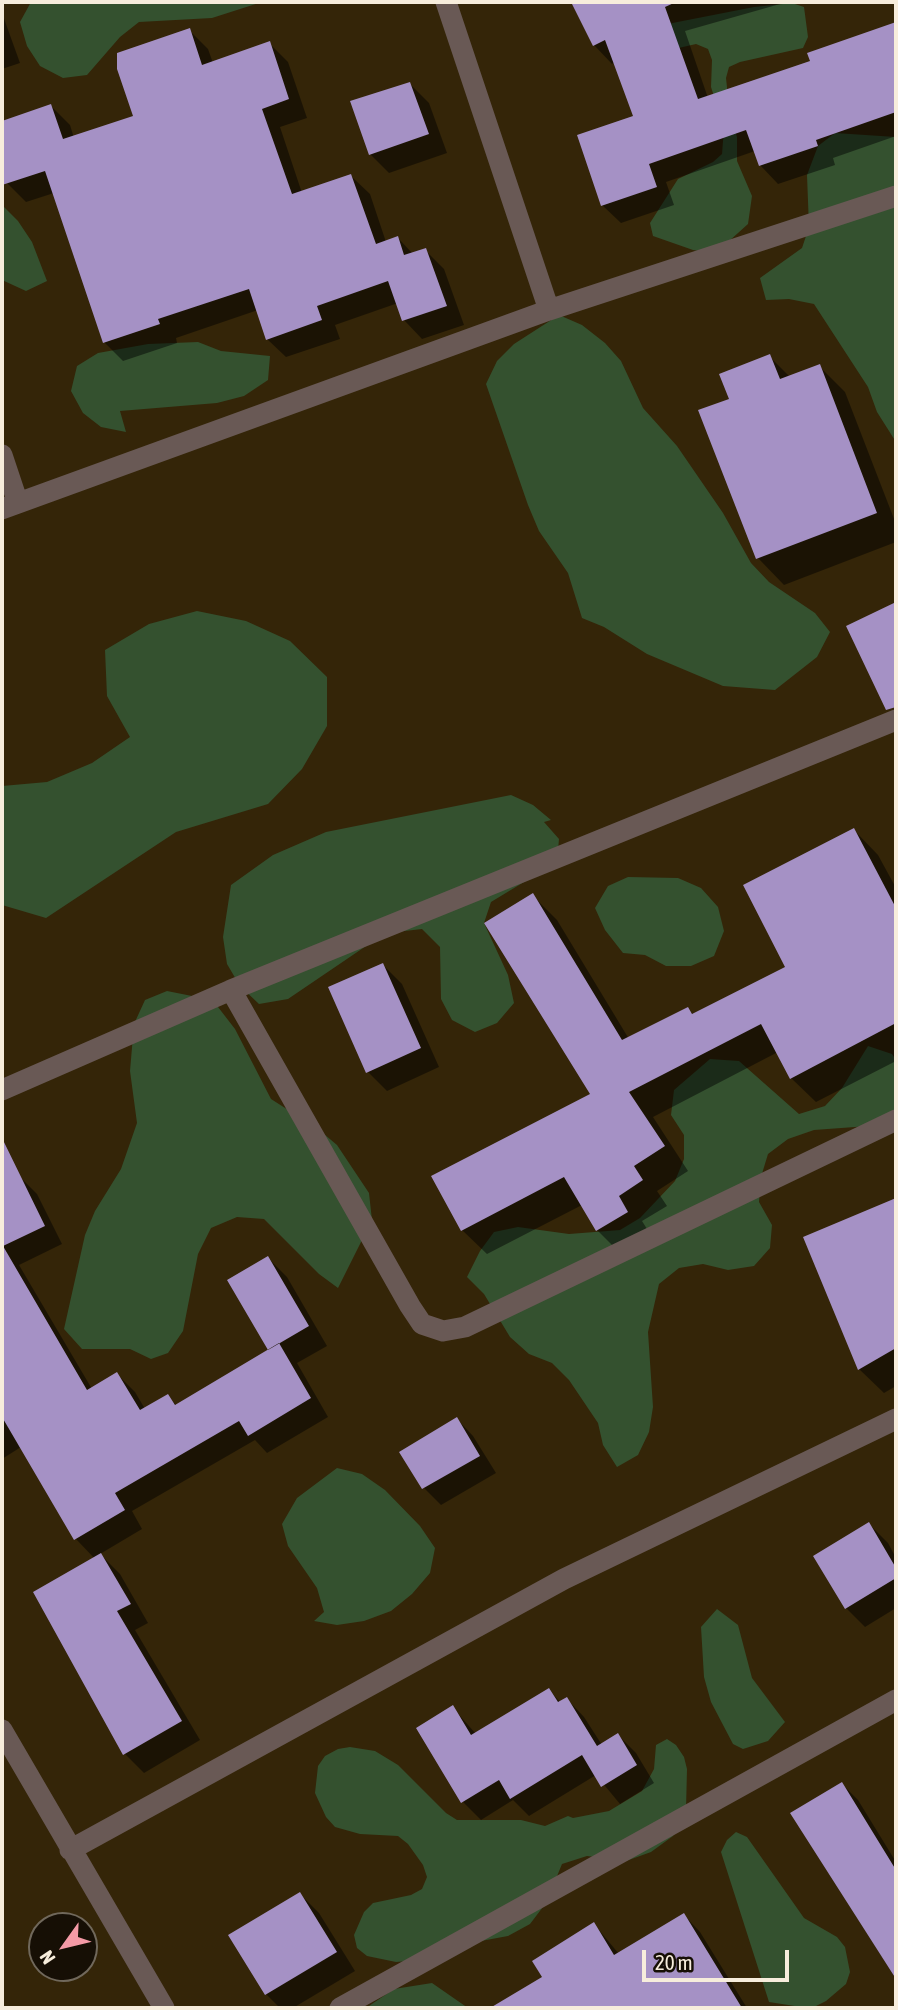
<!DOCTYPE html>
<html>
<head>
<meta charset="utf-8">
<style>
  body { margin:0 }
  #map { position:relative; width:898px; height:2010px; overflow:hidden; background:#342508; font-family:"Asap Condensed",sans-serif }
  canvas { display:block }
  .frame { position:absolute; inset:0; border:4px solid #f7eddc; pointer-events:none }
  .north { position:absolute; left:28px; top:1912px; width:70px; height:70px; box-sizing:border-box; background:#160f05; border:2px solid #70685b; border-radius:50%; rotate:236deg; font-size:19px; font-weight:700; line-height:28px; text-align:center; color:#f7eddc }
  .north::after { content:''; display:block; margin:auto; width:24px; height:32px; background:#f49aa6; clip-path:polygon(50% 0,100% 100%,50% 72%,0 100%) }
  .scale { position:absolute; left:642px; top:1950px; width:147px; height:32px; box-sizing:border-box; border:4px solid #f7eddc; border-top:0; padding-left:9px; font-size:21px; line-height:24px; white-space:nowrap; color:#f7eddc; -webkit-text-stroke:5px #160f05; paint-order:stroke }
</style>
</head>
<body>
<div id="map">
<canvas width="898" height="2010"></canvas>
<div class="frame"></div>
<div class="north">N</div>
<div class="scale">20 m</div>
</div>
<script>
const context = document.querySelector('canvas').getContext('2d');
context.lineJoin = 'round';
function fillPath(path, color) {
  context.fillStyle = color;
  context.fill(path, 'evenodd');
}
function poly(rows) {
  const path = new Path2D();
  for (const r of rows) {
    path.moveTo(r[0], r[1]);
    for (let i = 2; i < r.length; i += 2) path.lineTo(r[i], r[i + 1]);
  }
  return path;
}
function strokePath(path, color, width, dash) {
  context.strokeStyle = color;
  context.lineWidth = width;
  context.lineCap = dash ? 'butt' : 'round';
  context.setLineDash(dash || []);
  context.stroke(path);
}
const green = poly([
  [31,2,262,2,212,18,139,22,120,37,87,75,63,78,40,66,27,46,20,22],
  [602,2,618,2,622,8,652,27,754,7,792,3,804,7,808,37,803,48,740,62,729,67,726,78,730,115,737,137,737,161,752,196,748,224,728,242,706,252,693,250,653,236,650,223,678,179,713,162,722,154,724,128,711,87,712,60,708,49,696,44,670,50,610,14],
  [835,133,896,137,896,442,877,412,868,387,814,304,789,299,766,300,760,278,802,248,809,227,807,175,818,146],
  [2,205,18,221,32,242,47,281,26,291,2,280],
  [559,315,582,325,605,343,621,361,643,408,677,446,723,513,751,563,769,582,815,613,830,632,817,657,775,690,723,686,647,654,604,627,582,618,568,573,539,531,528,505,486,384,497,361,514,344],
  [198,342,221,351,270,356,268,380,244,396,217,403,120,411,126,432,101,427,83,413,71,391,77,366,98,353,148,344],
  [197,611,246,621,290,641,327,677,327,726,302,769,268,804,176,832,46,918,2,905,2,786,47,782,92,763,130,737,107,696,105,650,149,624],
  [511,795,533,805,551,820,544,822,559,839,557,862,491,902,484,923,508,975,514,1003,497,1023,475,1032,452,1020,441,999,440,947,422,929,396,932,372,942,288,999,259,1004,240,986,227,964,223,937,231,885,273,855,326,832],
  [628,877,678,878,701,888,718,907,724,931,714,956,691,966,666,966,645,955,623,953,605,930,595,908,608,886],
  [167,991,192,996,218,1007,235,1029,271,1099,318,1129,337,1145,369,1193,372,1220,338,1288,319,1274,264,1219,237,1217,211,1228,198,1254,183,1331,168,1353,151,1359,130,1349,82,1349,64,1329,85,1235,95,1211,121,1169,137,1123,130,1071,134,1024,145,1000],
  [868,1046,892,1054,896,1060,896,1124,814,1130,788,1139,768,1154,761,1177,759,1202,772,1225,770,1248,754,1266,728,1270,703,1264,679,1268,659,1284,648,1332,653,1407,649,1432,638,1455,617,1467,603,1445,598,1423,569,1380,552,1363,529,1354,510,1337,484,1294,467,1277,480,1251,494,1232,518,1227,569,1234,620,1230,640,1218,675,1181,684,1159,684,1135,671,1115,674,1090,710,1059,739,1061,799,1114,825,1106,842,1088],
  [337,1468,362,1474,385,1490,420,1526,435,1548,430,1573,412,1594,391,1611,364,1621,337,1625,314,1621,324,1612,317,1588,288,1546,282,1524,297,1498],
  [717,1609,738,1625,752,1678,785,1722,768,1741,743,1749,733,1744,711,1702,704,1677,701,1627],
  [667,1739,676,1745,684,1757,687,1769,686,1810,673,1836,651,1852,626,1861,587,1856,562,1864,546,1903,530,1924,508,1936,481,1941,420,1960,396,1962,367,1956,357,1948,354,1935,364,1912,373,1903,411,1895,422,1889,427,1877,423,1865,408,1844,398,1836,360,1834,335,1827,326,1817,315,1793,318,1766,325,1756,338,1749,350,1747,375,1751,398,1765,446,1813,457,1820,521,1820,545,1826,568,1816,573,1818,609,1811,642,1791,654,1769,656,1745],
  [736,1832,747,1837,804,1918,837,1937,845,1947,850,1972,846,1984,826,2001,814,2007,801,2007,769,2002,721,1852,727,1840],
  [432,1983,468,2008,366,2008,394,1989]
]);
const shadow = poly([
  [584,2,780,2,780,4,685,31,708,98,812,62,809,54,896,23,896,136,833,158,835,165,778,184,760,165,755,151,666,182,674,205,621,223,602,205,635,117,615,62,612,64,594,45,575,6],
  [2,13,20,63,2,69],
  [189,30,208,49,213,63,269,43,288,62,307,118,280,127,302,193,351,176,370,194,386,242,398,238,413,254,425,250,444,269,464,325,422,339,404,320,398,303,335,325,340,339,286,357,267,339,258,310,176,338,177,343,123,361,104,342,54,193,26,202,7,183,2,168,2,123,51,106,70,125,74,138,135,117],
  [410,84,429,103,447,153,389,173,370,154],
  [769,356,790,377,819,366,845,392,896,524,896,542,784,585,758,558,731,400],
  [896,604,896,707,877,688,848,627],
  [854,830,878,855,896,888,896,1061,816,1102,791,1078,778,1052,653,1117,688,1171,657,1191,667,1206,642,1221,652,1237,622,1255,597,1230,582,1205,487,1254,462,1230,592,1094,532,895,557,920,629,1039,687,1009,694,1015,787,968],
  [383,965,402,984,439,1067,387,1091,368,1072],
  [19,1176,37,1194,62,1244,19,1265,92,1389,117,1374,135,1392,145,1409,168,1396,177,1406,271,1350,268,1258,287,1277,327,1346,297,1363,328,1417,267,1453,255,1440,132,1511,142,1529,100,1554,120,1574,148,1623,135,1630,200,1740,144,1773,125,1754,95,1559,76,1539,21,1447,2,1459,2,1184],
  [896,1200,896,1386,884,1393,859,1369,805,1238],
  [457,1419,473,1436,496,1473,441,1505,424,1488,402,1452],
  [869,1524,888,1543,896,1558,896,1608,865,1627,846,1608],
  [549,1690,561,1703,567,1699,584,1717,602,1745,618,1735,636,1753,654,1783,620,1804,596,1775,529,1816,513,1800,481,1820,463,1802,453,1708,476,1734],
  [842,1784,858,1800,896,1862,896,1979,792,1814],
  [300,1894,319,1913,355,1971,293,2008,280,2008,266,1994],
  [684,1915,700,1932,747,2008,510,2008,505,2001,544,1978,594,1924,619,1954]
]);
const building = poly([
  [571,2,676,2,665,7,698,99,810,61,807,53,896,22,896,112,816,140,818,146,759,166,746,130,649,164,657,187,601,206,577,135,633,116,605,40,593,46],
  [190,28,202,65,270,41,289,99,262,109,292,194,351,174,376,244,398,236,404,255,426,248,447,306,402,321,388,281,317,306,322,320,266,340,249,289,158,319,160,324,103,343,45,171,2,185,2,121,51,104,63,139,133,116,117,69,117,53],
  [410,82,429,134,369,155,350,101],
  [770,354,780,379,820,364,877,513,756,559,698,410,729,399,719,374],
  [896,602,896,707,886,710,846,626],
  [854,828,896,908,896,1023,790,1079,761,1024,629,1092,665,1146,634,1166,643,1180,619,1196,628,1212,596,1231,564,1177,461,1231,431,1176,590,1094,484,923,533,893,622,1040,688,1007,692,1014,785,967,743,885],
  [383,963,421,1048,366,1073,328,987],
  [2,1138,45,1226,3,1246,87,1390,117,1372,140,1410,168,1394,175,1405,279,1343,311,1398,248,1436,239,1421,115,1493,125,1510,74,1540,2,1417],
  [896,1198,896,1348,858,1370,803,1237],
  [268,1256,309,1326,268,1350,227,1280],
  [457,1417,480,1456,422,1489,399,1452],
  [869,1522,896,1568,896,1578,845,1609,813,1556],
  [101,1553,131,1604,117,1611,182,1721,123,1755,33,1592],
  [549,1688,558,1702,567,1697,597,1746,618,1733,637,1765,601,1787,582,1755,510,1799,499,1780,461,1803,416,1728,453,1705,471,1735],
  [842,1782,896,1870,896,1979,790,1813],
  [300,1892,337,1952,265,1995,228,1935],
  [684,1913,742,2008,490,2008,542,1977,532,1961,594,1922,614,1955]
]);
const street = poly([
  [446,2,549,310],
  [2,455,18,503],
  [2,509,549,310,896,196],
  [231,990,410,1306,422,1324,443,1331,465,1327,896,1120],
  [2,1090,231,990,896,720],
  [2,1730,164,2008],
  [70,1850,564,1579,896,1419],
  [340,2008,896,1700]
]);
fillPath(green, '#34512f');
fillPath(shadow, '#0007');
fillPath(building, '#a591c5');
strokePath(street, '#695955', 21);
</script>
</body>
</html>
